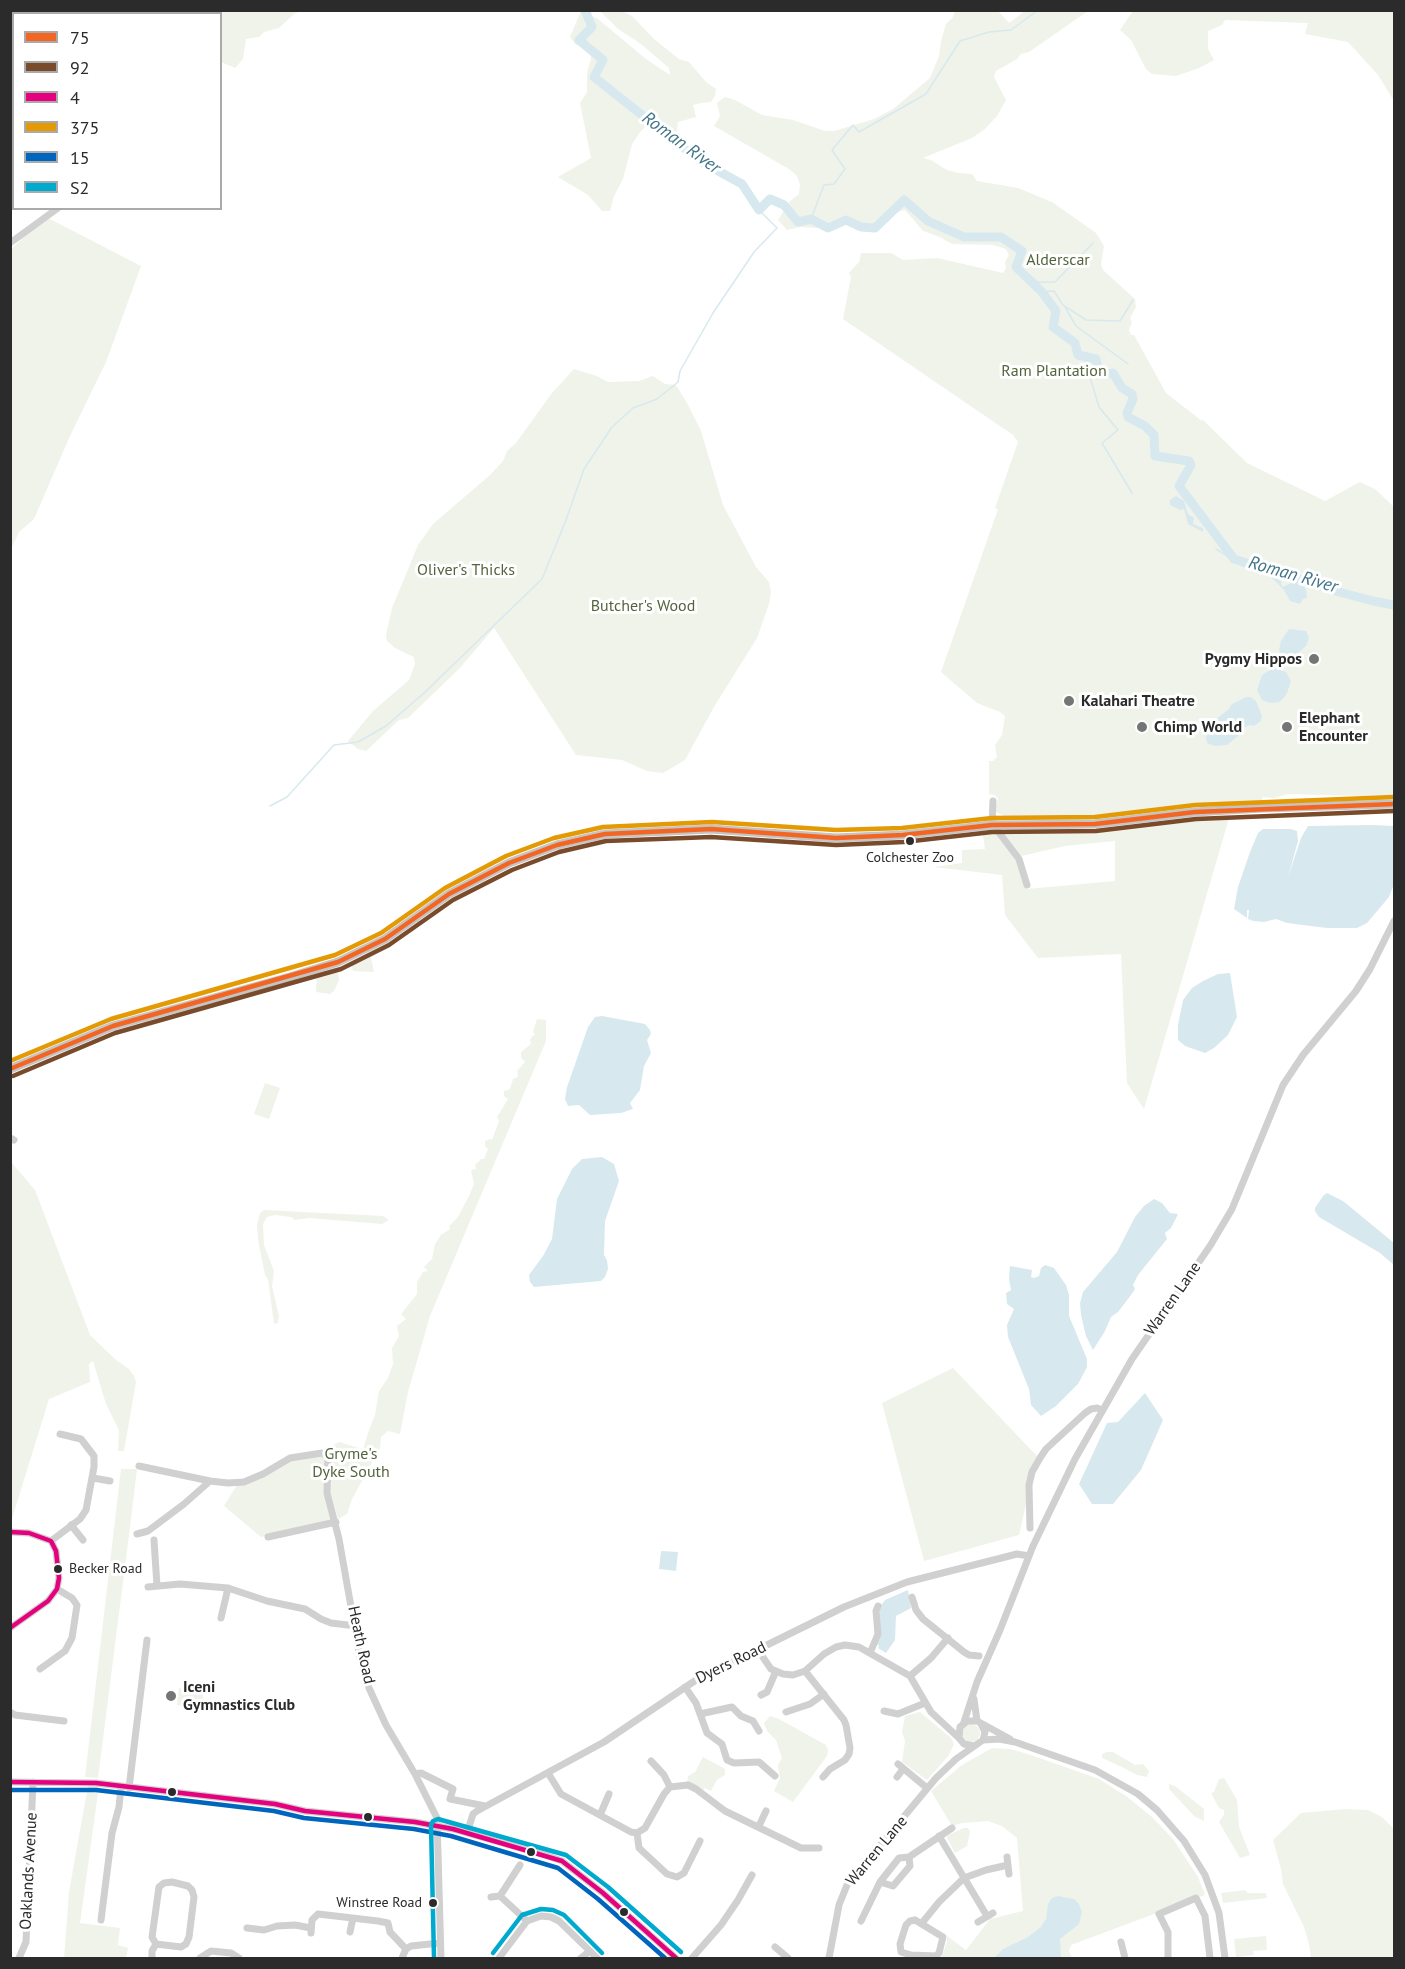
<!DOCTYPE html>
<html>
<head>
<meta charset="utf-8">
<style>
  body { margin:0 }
  #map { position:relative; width:1405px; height:1969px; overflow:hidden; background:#fff; font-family:"PT Sans",sans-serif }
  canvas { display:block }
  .frame { position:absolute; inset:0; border:12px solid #2b2b2b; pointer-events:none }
  .legend { position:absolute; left:12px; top:12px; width:210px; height:198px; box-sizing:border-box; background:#fff; border:2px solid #aaa; margin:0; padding:8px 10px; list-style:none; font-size:18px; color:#2b2b2b }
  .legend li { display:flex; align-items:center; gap:12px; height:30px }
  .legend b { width:30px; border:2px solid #aaa }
</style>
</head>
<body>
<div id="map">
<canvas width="1405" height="1969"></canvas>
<div class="frame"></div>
<ul class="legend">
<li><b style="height:8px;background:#f26522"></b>75</li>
<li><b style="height:8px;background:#7a4b2a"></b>92</li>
<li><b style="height:8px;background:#e5007d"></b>4</li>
<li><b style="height:8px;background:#e39a04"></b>375</li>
<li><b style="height:8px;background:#0065bd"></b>15</li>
<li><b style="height:8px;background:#00a9ce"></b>S2</li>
</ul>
</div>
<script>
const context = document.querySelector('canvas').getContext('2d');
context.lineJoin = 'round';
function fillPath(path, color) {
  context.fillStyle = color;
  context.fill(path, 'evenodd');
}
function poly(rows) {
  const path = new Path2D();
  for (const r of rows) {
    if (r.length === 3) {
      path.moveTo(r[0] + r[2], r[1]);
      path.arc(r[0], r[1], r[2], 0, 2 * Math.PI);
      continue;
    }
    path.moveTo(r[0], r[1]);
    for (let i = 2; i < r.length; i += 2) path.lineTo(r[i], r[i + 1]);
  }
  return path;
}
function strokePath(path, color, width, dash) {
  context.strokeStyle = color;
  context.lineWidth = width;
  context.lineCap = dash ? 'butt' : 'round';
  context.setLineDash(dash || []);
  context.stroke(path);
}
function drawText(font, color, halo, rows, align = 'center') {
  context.font = font + ' "PT Sans",sans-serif';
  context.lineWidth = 6;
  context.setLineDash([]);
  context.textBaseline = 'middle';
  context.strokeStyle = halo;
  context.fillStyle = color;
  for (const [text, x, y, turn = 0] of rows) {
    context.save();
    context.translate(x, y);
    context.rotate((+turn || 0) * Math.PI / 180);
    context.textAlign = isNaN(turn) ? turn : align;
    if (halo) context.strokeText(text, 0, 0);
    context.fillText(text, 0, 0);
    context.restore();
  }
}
const green = poly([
  [10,11,11,10,123,11,119,14,14,14,13,117,10,115],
  [178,11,178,10,300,11,294,14,279,28,264,32,259,37,246,39,243,59,235,68,221,62,220,14,178,13],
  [581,11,598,19,646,59,670,75,669,68,641,44,618,29,600,11,622,11,632,16,654,39,679,59,689,62,706,82,716,89,715,96,711,102,701,103,693,105,696,117,678,122,677,132,659,134,646,126,641,131,632,144,623,179,614,196,610,211,602,211,588,195,558,177,591,158,580,103,587,92,587,73,591,59,591,43,576,45,570,37],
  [955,11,998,11,1009,23,1025,11,1088,11,1029,52,1021,54,1017,59,996,71,994,77,1006,100,997,116,985,129,972,138,923,158,931,160,947,170,959,173,972,174,977,181,1018,188,1052,202,1096,233,1104,246,1101,264,1103,270,1135,299,1136,307,1130,318,1132,322,1129,330,1131,335,1134,335,1166,393,1202,421,1202,419,1247,463,1325,501,1360,482,1375,489,1394,507,1394,795,1361,796,1288,794,1274,798,1263,797,1262,800,1090,820,1040,822,1004,816,996,812,995,809,998,799,995,795,989,794,989,761,993,761,997,757,995,745,1002,735,1005,716,1000,712,977,703,941,672,998,509,995,508,1018,442,1013,435,843,319,851,277,849,273,859,262,861,253,891,253,903,260,937,258,1003,273,1006,268,1005,262,1009,255,1006,249,993,245,952,244,940,237,923,231,905,210,897,212,882,224,867,230,843,224,818,228,800,227,787,230,778,220,789,202,799,194,800,185,797,176,789,169,714,126,720,116,717,103,725,97,735,100,762,115,793,120,825,131,834,131,874,119,893,109,930,78,939,56,941,41,946,24,953,17],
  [1133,11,1394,11,1394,101,1378,75,1348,42,1305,34,1308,23,1225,20,1222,25,1208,31,1208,49,1214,60,1199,68,1176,76,1152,74,1146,69,1131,40,1120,30],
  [46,217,141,266,106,362,70,436,34,519,19,532,11,549,11,249],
  [574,369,597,376,608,382,639,381,653,376,665,384,676,385,687,403,701,431,723,505,756,567,769,582,771,592,769,604,757,638,714,707,685,760,663,773,647,771,622,760,576,755,494,628,460,668,408,718,399,720,366,751,358,749,348,741,373,711,409,680,415,664,414,657,395,648,387,641,386,635,392,608,418,545,433,524,490,475,503,461,507,451,516,443,552,393],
  [1230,815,1144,1109,1127,1083,1121,954,1038,958,1005,915,1002,875,934,867,962,863,962,850,985,849,982,829,995,829,1017,861,1027,889,1115,881,1115,841,1065,846,1021,856,1001,832,1008,829,1095,829],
  [370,953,374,972,353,971,350,962],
  [337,965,339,980,334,991,330,994,316,992,317,971],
  [537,1019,546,1020,546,1041,430,1316,408,1392,400,1434,388,1431,381,1437,380,1448,352,1499,347,1514,338,1519,329,1487,332,1472,332,1446,339,1442,365,1450,364,1446,369,1430,375,1415,379,1391,388,1378,393,1364,392,1348,399,1336,397,1326,406,1319,401,1314,417,1294,417,1282,423,1272,428,1271,424,1267,432,1259,435,1244,441,1235,450,1229,449,1226,458,1217,469,1196,474,1184,471,1170,476,1169,475,1165,481,1159,484,1159,488,1149,485,1146,485,1141,490,1139,492,1140,499,1121,497,1117,508,1099,504,1096,504,1091,510,1089,513,1079,518,1077,517,1071,525,1062,521,1058,521,1052,531,1044,530,1040,532,1036,535,1035,533,1032],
  [265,1083,280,1088,269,1119,254,1114],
  [11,1162,35,1190,90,1335,116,1360,129,1369,134,1376,136,1382,124,1451,118,1451,119,1430,106,1404,93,1361,89,1364,90,1382,49,1399,11,1522],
  [264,1210,383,1216,389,1220,382,1224,309,1218,295,1220,291,1217,275,1215,267,1217,263,1224,264,1245,274,1271,272,1286,279,1316,278,1323,274,1324,268,1279,265,1275,258,1240,257,1225,260,1213],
  [953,1368,1037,1456,1019,1535,924,1561,882,1403],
  [325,1453,333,1521,261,1537,224,1506,237,1485,283,1461],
  [121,1469,137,1469,128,1543,98,1778,85,1777],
  [179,1688,204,1691,201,1709,177,1705],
  [920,1712,951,1738,954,1744,949,1755,927,1780,902,1762,905,1741,902,1732,905,1716],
  [770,1716,779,1719,826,1745,828,1750,827,1756,793,1802,774,1791,780,1778,778,1765,782,1758,776,1740,767,1731,764,1723],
  [971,1733,9],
  [992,1748,1010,1749,1028,1754,1099,1779,1126,1796,1152,1817,1173,1839,1198,1877,1205,1895,1071,1945,1069,1951,1072,1958,941,1958,947,1942,947,1936,966,1950,990,1919,1023,1911,1017,1838,1002,1826,988,1821,963,1823,952,1826,931,1791,962,1765],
  [1107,1752,1113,1752,1135,1765,1143,1764,1149,1771,1147,1777,1137,1775,1122,1767,1102,1758,1102,1754],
  [703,1757,725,1769,725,1775,717,1780,711,1791,705,1788,703,1790,687,1782,688,1776,695,1772],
  [1224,1778,1237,1800,1239,1827,1250,1855,1240,1858,1219,1822,1224,1815,1224,1810,1219,1808,1211,1793,1214,1792,1219,1779],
  [1169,1784,1175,1786,1204,1809,1204,1821,1194,1816,1169,1789],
  [88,1786,99,1786,80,1923,120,1928,118,1945,128,1948,126,1958,64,1958,69,1892],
  [1346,1809,1368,1810,1382,1817,1394,1829,1394,1932,1393,1934,1394,1958,1311,1958,1309,1944,1304,1927,1283,1884,1281,1869,1273,1840,1301,1813],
  [964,1828,968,1828,970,1832,967,1846,955,1853,947,1838,948,1835],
  [1245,1890,1248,1893,1266,1893,1267,1898,1223,1903,1221,1893],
  [1266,1936,1267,1950,1253,1951,1254,1955,1236,1957,1234,1939]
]);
const water = poly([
  [1176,496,1184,501,1188,514,1194,518,1193,524,1203,528,1203,532,1188,524,1184,509,1180,510,1170,505,1170,500],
  [1260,571,1280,575,1282,578,1281,584,1283,587,1293,582,1302,585,1306,589,1307,598,1303,599,1300,604,1290,601,1284,590,1268,574],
  [1289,629,1306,631,1309,638,1306,646,1299,652,1296,661,1291,664,1282,661,1279,650,1281,641],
  [1273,668,1286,672,1291,681,1287,693,1283,699,1279,702,1270,703,1262,700,1257,690,1262,675],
  [1246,697,1250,697,1256,701,1262,716,1261,721,1254,726,1249,725,1242,729,1238,736,1227,745,1215,746,1207,743,1206,737,1211,723,1229,709,1232,704],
  [1373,825,1394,826,1394,884,1389,897,1367,923,1357,928,1327,928,1287,923,1276,919,1264,922,1253,921,1248,919,1249,910,1247,910,1247,918,1234,909,1238,887,1250,852,1258,833,1263,829,1291,829,1297,831,1298,841,1288,877,1301,838,1308,826],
  [1230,973,1237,1017,1228,1035,1214,1048,1205,1053,1185,1046,1178,1040,1178,1025,1183,1000,1192,988,1203,981,1218,974],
  [602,1016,645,1024,650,1030,651,1034,647,1040,651,1053,644,1066,640,1090,630,1103,633,1109,621,1113,590,1115,579,1105,568,1106,565,1099,567,1087,588,1027,595,1017],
  [602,1157,614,1164,619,1181,605,1221,604,1255,607,1260,608,1269,605,1277,601,1281,534,1287,530,1282,529,1275,543,1256,552,1239,557,1199,572,1169,582,1159],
  [1327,1193,1343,1201,1394,1243,1394,1265,1380,1253,1319,1217,1315,1211,1315,1208,1323,1196],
  [1154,1199,1162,1203,1170,1213,1178,1214,1171,1228,1165,1233,1167,1239,1138,1275,1133,1285,1135,1289,1131,1295,1118,1312,1111,1317,1105,1331,1093,1350,1086,1336,1081,1315,1080,1303,1083,1292,1117,1252,1135,1217,1144,1206],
  [1045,1265,1054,1268,1066,1285,1069,1295,1069,1316,1087,1359,1087,1367,1078,1384,1056,1406,1041,1416,1031,1405,1029,1389,1008,1337,1007,1325,1014,1309,1007,1304,1006,1293,1011,1290,1009,1279,1010,1266,1032,1270,1031,1277,1034,1278,1039,1276,1041,1268],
  [1145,1393,1163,1420,1141,1470,1113,1504,1092,1504,1079,1484,1107,1423,1118,1422],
  [661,1551,678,1552,676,1571,659,1569],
  [908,1590,911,1608,896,1616,895,1640,886,1653,878,1648,879,1646,877,1644,880,1607,885,1600],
  [1058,1896,1074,1899,1079,1904,1082,1912,1079,1924,1060,1939,1061,1958,994,1958,1003,1949,1028,1937,1041,1927,1046,1919,1048,1904,1052,1898]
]);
const stream = poly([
  [811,219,824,185,834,184,845,169,832,150,853,125,859,132,926,94,960,41,989,32,1011,30,1038,10],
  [1032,282,1055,282,1093,243],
  [1042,292,1054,291,1063,305,1086,320,1120,321,1133,300],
  [1065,307,1076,326,1128,364],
  [1084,357,1099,407,1118,430,1102,443,1132,493],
  [1216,549,1243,566,1262,572],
  [270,806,287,797,334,745,358,742,386,726,424,693,542,579,566,520,584,469,612,427,633,408,657,399,678,382,680,371,713,313,754,252,777,228,759,210]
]);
const river = poly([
  [585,10,592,27,579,40,603,60,594,77,700,161,742,184,759,210,770,199,784,205,798,222,811,219,828,228,846,220,861,227,875,228,904,200,928,221,964,237,1001,237,1022,251,1016,267,1042,292,1056,311,1053,327,1075,343,1078,355,1096,359,1099,375,1113,373,1122,388,1132,394,1133,399,1127,413,1128,417,1145,426,1154,435,1155,456,1189,461,1191,465,1179,486,1234,559,1339,592,1373,601,1394,605]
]);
const minor = poly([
  [10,243,58,208],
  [992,825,993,801],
  [997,825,997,830,1019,859,1027,885],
  [10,1138,14,1140],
  [139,1466,210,1481],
  [93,1478,110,1481],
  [71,1525,83,1540],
  [1030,1528,1029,1485,1032,1472,1040,1458,1046,1449,1085,1413,1091,1409,1097,1408,1102,1410],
  [10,1532,29,1533,51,1541,56,1551,59,1578,57,1589,48,1601,10,1628],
  [137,1534,148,1531,184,1504,210,1481,228,1483,244,1482,263,1474,290,1458,322,1453,328,1457,327,1493,339,1539,361,1663,369,1688,386,1725,415,1774,437,1818,441,1958],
  [268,1537,336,1522],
  [154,1540,157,1586],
  [51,1541,80,1519,86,1510,94,1467,94,1456,81,1439,60,1434],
  [148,1587,180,1584,228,1588,267,1601,305,1609,321,1619,331,1623,356,1626],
  [912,1597,916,1610,923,1619,964,1652,969,1655,979,1656],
  [221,1618,228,1588],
  [758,1650,771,1669,783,1674,793,1675,805,1671,824,1654,836,1647,845,1645,859,1647,910,1676,931,1712,959,1738],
  [870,1653,878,1634,876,1611,878,1606],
  [40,1669,65,1651,72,1638,77,1605,72,1598,57,1589],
  [805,1671,844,1720,846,1725,850,1748,849,1754,845,1760,830,1769,823,1777],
  [910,1676,931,1658,948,1638],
  [685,1687,696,1703,707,1733,722,1744,727,1760,734,1763,759,1762,775,1776],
  [761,1695,767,1692,776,1671],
  [974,1699,977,1721],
  [884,1711,898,1714,925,1703],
  [10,1712,15,1715,64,1721],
  [786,1712,810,1704,824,1694],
  [700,1714,732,1707,741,1716,753,1721,759,1731],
  [964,1722,977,1682,1000,1630,1033,1546,1075,1459,1132,1359,1210,1246,1232,1209,1283,1085,1303,1055,1356,991,1370,969,1394,921],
  [983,1740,999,1739,1015,1742,1095,1770,1138,1794,1157,1810,1184,1841,1205,1875,1219,1913,1225,1958],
  [974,1746,964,1744,959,1738,960,1727,967,1721,977,1721,1010,1739],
  [651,1761,664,1775,670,1787],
  [898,1764,927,1788],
  [548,1773,561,1794,631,1832,637,1833,645,1828,664,1794,670,1787,688,1785,696,1789,725,1811,801,1848,819,1848],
  [415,1774,421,1773,453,1789,450,1799,485,1806],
  [897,1777,903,1769],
  [10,1782,96,1783,275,1804,305,1811,415,1822,453,1829,545,1855,562,1861,603,1893,676,1958],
  [129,1788,147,1640],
  [600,1815,609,1794],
  [759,1826,766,1811],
  [467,1833,473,1814,477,1811,604,1742,696,1680,844,1607,907,1582,1017,1554,1029,1556],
  [637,1833,639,1848,667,1874,677,1877,684,1873,700,1841],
  [939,1836,987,1916],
  [909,1857,910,1866,893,1886,880,1882,899,1858,909,1857,952,1828],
  [1007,1857,1009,1874],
  [500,1896,527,1921],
  [491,1897,500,1896,520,1865],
  [101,1920,112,1833,119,1807,121,1787],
  [915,1920,943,1937,939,1953,936,1956,911,1955,901,1952,900,1944,906,1925,910,1921,915,1920],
  [861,1921,880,1882],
  [978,1922,993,1913],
  [922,1923,939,1902,964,1878,986,1870,1008,1865],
  [247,1928,264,1930,277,1926,295,1925,311,1928],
  [350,1932,353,1918],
  [311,1933,312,1920,318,1914,378,1921,388,1923,390,1932,406,1949],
  [1121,1942,1125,1958],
  [775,1947,788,1958],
  [19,1958,26,1942,33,1782],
  [152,1958,152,1951,156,1944,152,1937,159,1887,164,1883,172,1882,188,1886,192,1890,194,1897,189,1937,186,1944,181,1947,156,1944],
  [200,1958,211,1951,231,1953,239,1958],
  [402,1958,406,1949,411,1946,440,1943],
  [499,1958,527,1921,541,1916,551,1917,559,1921,597,1958],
  [581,1958,590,1951],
  [692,1958,721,1925,738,1900,752,1875],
  [829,1958,839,1905,847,1885,936,1778,956,1759,983,1740,985,1732,981,1724],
  [1168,1958,1168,1932,1159,1914,1196,1898,1205,1916,1210,1958]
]);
const major = poly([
  [10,1069,113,1026,290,977,338,962,385,939,449,894,509,863,557,845,605,834,711,829,836,838,903,835,992,825,1095,824,1195,812,1262,808,1394,804]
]);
const bus1 = poly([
  [10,1069,113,1026,338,962,385,939,449,894,509,863,557,845,605,834,711,829,836,838,903,835,992,825,1095,824,1195,812,1394,804]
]);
const bus2 = poly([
  [13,1076,115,1033,341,969,389,945,453,900,512,870,559,852,606,841,711,837,836,845,904,842,992,832,1096,831,1196,819,1394,811]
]);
const bus3 = poly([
  [10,1532,29,1533,51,1541,56,1551,59,1578,57,1589,48,1601,10,1628],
  [10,1782,96,1783,275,1804,305,1811,415,1822,453,1829,562,1861,603,1893,676,1958]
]);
const bus4 = poly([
  [10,1061,111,1019,335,955,381,933,445,888,506,856,554,838,603,827,712,822,836,830,902,828,992,818,1095,817,1195,805,1394,797]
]);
const bus5 = poly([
  [10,1790,96,1790,274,1811,304,1818,414,1829,451,1836,558,1868,598,1899,665,1958]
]);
const bus6 = poly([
  [493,1953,522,1915,541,1909,553,1910,564,1915,602,1953],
  [434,1958,431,1825,433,1821,438,1819,566,1855,608,1887,681,1952]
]);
const markers = [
  [1314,659,6,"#757575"],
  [1069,701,6,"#757575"],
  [1142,727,6,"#757575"],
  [1287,727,6,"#757575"],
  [910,841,5,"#2b2b2b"],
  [58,1569,5,"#2b2b2b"],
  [171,1696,6,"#757575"],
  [172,1792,5,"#2b2b2b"],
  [368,1817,5,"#2b2b2b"],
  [531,1852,5,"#2b2b2b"],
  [433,1903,5,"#2b2b2b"],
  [624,1912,5,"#2b2b2b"]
];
const busNames = [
  ["Colchester Zoo",910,858],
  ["Becker Road",69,1569,"left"],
  ["Winstree Road",422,1903,"right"]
];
const parkNames = [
  ["Alderscar",1058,260],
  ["Ram Plantation",1054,371],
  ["Oliver's Thicks",466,570],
  ["Butcher's Wood",643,606],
  ["Gryme's",351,1454],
  ["Dyke South",351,1472]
];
const poiNames = [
  ["Pygmy Hippos",1302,659,"right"],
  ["Kalahari Theatre",1081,701],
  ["Elephant",1299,718],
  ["Encounter",1299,736],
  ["Chimp World",1154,727],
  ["Iceni",183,1687],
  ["Gymnastics Club",183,1705]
];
const streetNames = [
  ["Warren Lane",1173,1299,-55],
  ["Heath Road",361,1645,78],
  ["Dyers Road",731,1663,-26],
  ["Warren Lane",877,1851,-50],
  ["Oaklands Avenue",29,1871,-87]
];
const waterNames = [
  ["Roman River",681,143,36],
  ["Roman River",1293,575,16]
];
fillPath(green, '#f0f3ea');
fillPath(water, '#d7e9ef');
strokePath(stream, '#d7e9ef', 1.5);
strokePath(river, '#d7e9ef', 9);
strokePath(minor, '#d0d0d0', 7);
strokePath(major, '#c4c4c4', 9);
strokePath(bus1, '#f26522', 4.5);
strokePath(bus2, '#7a4b2a', 4.5);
strokePath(bus3, '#e5007d', 4.5);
strokePath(bus4, '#e39a04', 4.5);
strokePath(bus5, '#0065bd', 4.5);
strokePath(bus6, '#00a9ce', 4.5);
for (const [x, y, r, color] of markers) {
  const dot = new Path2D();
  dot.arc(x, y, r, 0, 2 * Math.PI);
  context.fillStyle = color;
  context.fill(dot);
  strokePath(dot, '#fff', 2);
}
drawText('14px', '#2b2b2b', '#fff', busNames);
drawText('16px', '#53643c', '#fff', parkNames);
drawText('bold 16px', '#2b2b2b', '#fff', poiNames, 'left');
drawText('16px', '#2b2b2b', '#fff', streetNames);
drawText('italic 18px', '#407487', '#fff', waterNames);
</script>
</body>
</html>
